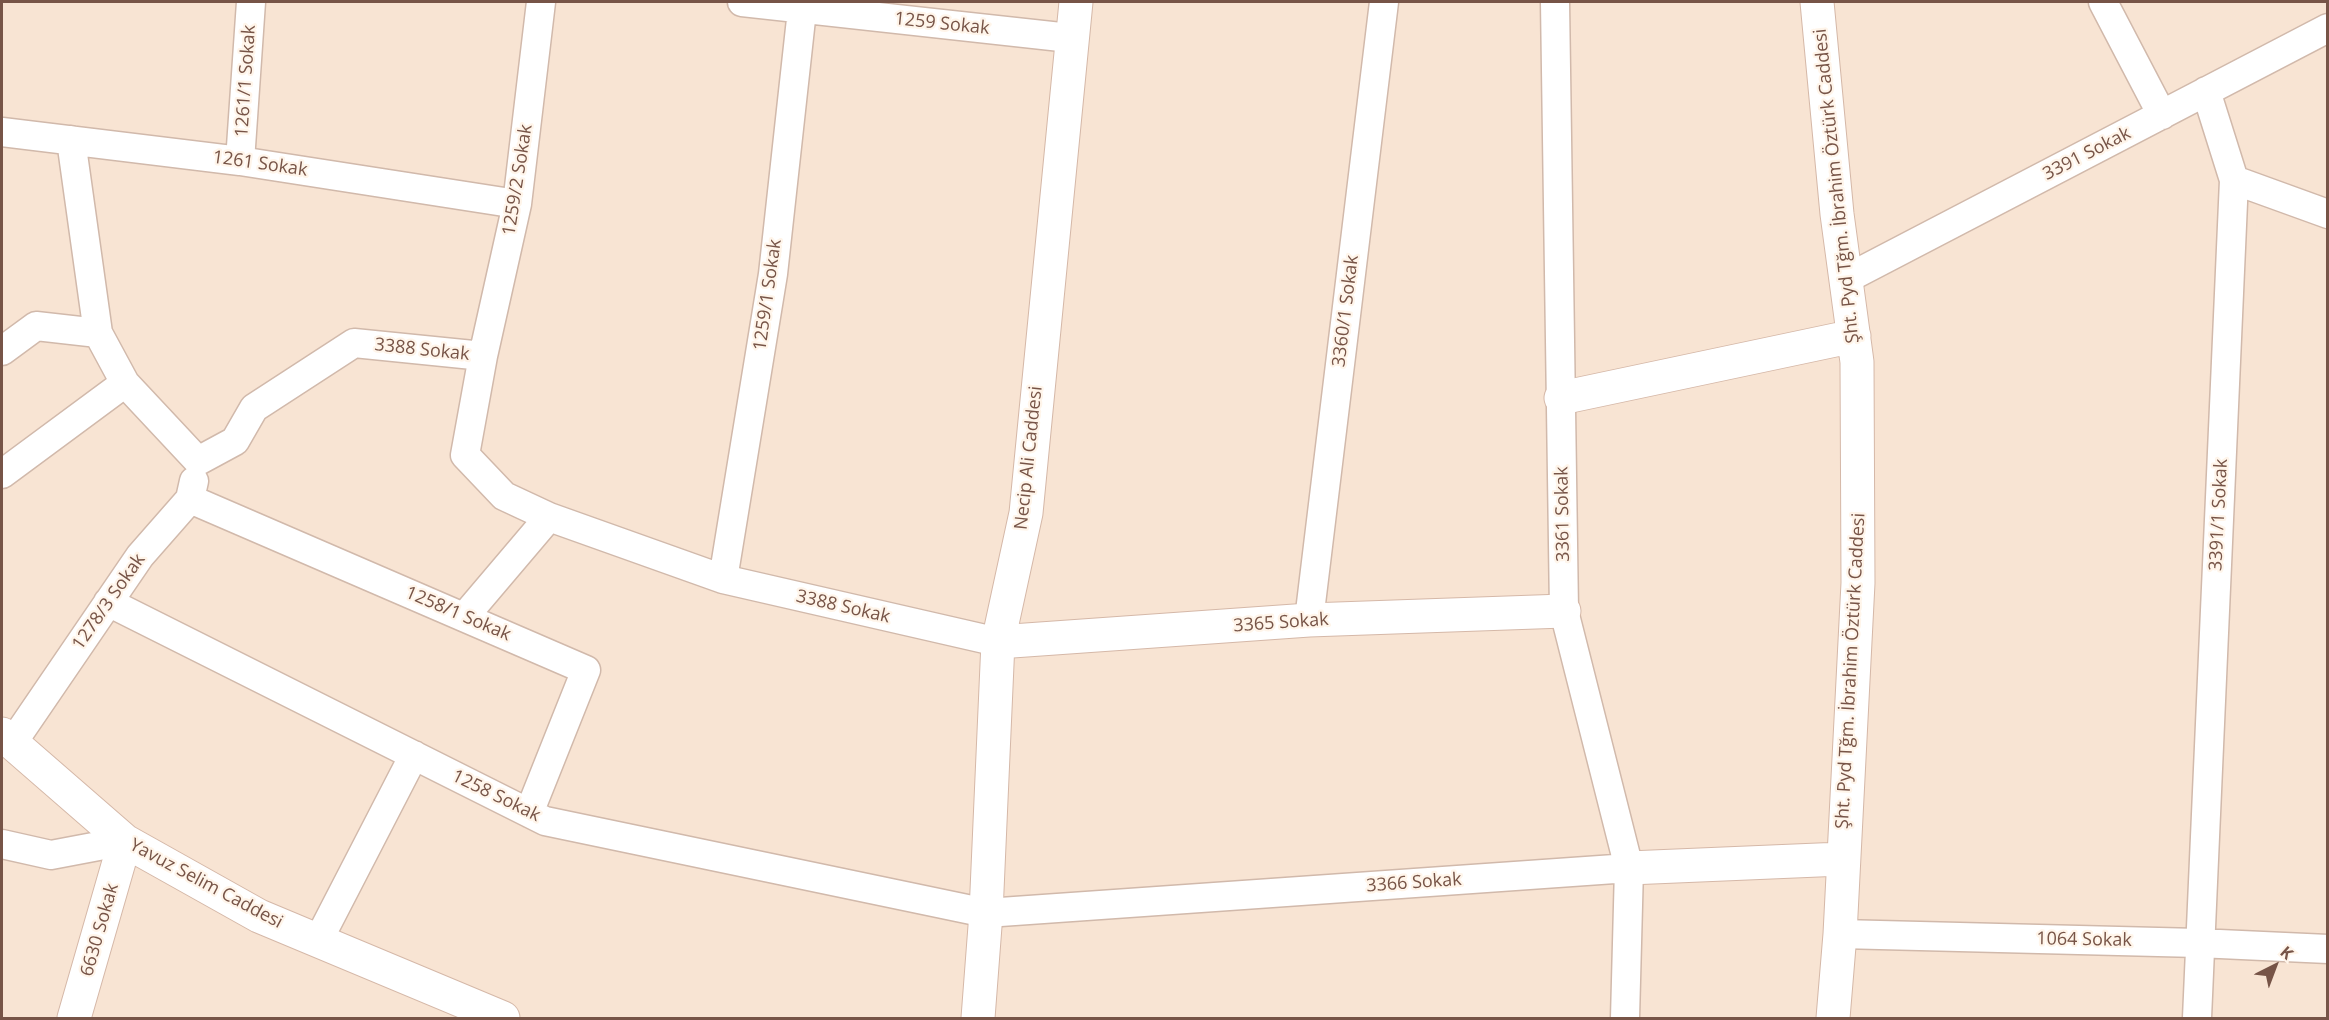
<!DOCTYPE html>
<html>
<head>
<meta charset="utf-8">
<style>
  body { margin:0 }
  #map { position:relative; width:2329px; height:1020px; overflow:hidden; background:#fdf1e2; font-family:"Open Sans",sans-serif }
  canvas { display:block }
  .frame { position:absolute; inset:0; border:3px solid #775447; pointer-events:none }
  .north { position:absolute; left:2245px; top:936px; width:60px; height:60px; -webkit-text-stroke:4px #fff5ea; paint-order:stroke; rotate:42deg; font-size:16px; font-weight:700; line-height:24px; text-align:center; color:#775447 }
  .north::after { content:''; display:block; margin:auto; width:21px; height:27px; background:#775447; clip-path:polygon(50% 0,100% 100%,50% 72%,0 100%) }
</style>
</head>
<body>
<div id="map">
<canvas width="2329" height="1020"></canvas>
<div class="frame"></div>
<div class="north">K</div>
</div>
<script>
const context = document.querySelector('canvas').getContext('2d');
context.lineJoin = 'round';
function fillPath(path, color) {
  context.fillStyle = color;
  context.fill(path, 'evenodd');
}
function poly(rows) {
  const path = new Path2D();
  for (const r of rows) {
    path.moveTo(r[0], r[1]);
    for (let i = 2; i < r.length; i += 2) path.lineTo(r[i], r[i + 1]);
  }
  return path;
}
function strokePath(path, color, width, dash) {
  context.strokeStyle = color;
  context.lineWidth = width;
  context.lineCap = dash ? 'butt' : 'round';
  context.setLineDash(dash || []);
  context.stroke(path);
}
function drawText(font, color, halo, rows, align = 'center') {
  context.font = font + ' "Open Sans",sans-serif';
  context.lineWidth = 4.5;
  context.setLineDash([]);
  context.textBaseline = 'middle';
  context.strokeStyle = halo;
  context.fillStyle = color;
  for (const [text, x, y, turn = 0] of rows) {
    context.save();
    context.translate(x, y);
    context.rotate((+turn || 0) * Math.PI / 180);
    context.textAlign = isNaN(turn) ? turn : align;
    if (halo) context.strokeText(text, 0, 0);
    context.fillText(text, 0, 0);
    context.restore();
  }
}
const residential = poly([
  [2,2,2327,2,2327,1018,2,1018]
]);
const street = poly([
  [742,2,1070,38],
  [1555,2,1564,611,1629,868,1625,1018],
  [2103,2,2162,115],
  [2,132,240,161,517,204],
  [71,140,98,333,125,383,198,461,235,441,254,408,354,343,483,356,465,455,504,496,549,517,723,579,998,642],
  [240,161,251,2],
  [2234,180,2328,214],
  [1846,279,2328,28],
  [2,351,36,326,98,333],
  [483,356,517,204,541,2],
  [2,474,125,383],
  [190,499,586,670,529,813],
  [723,579,773,274,802,10],
  [108,602,545,821,986,913,1629,868],
  [465,616,549,517],
  [1309,620,1384,2],
  [13,742,140,556,190,499,194,481],
  [2,844,51,855,125,841],
  [1840,934,2198,943,2328,949],
  [318,941,414,755],
  [2197,1018,2234,180,2206,91]
]);
const secondary = poly([
  [1817,2,1837,214,1857,362,1858,583,1840,934,1833,1018],
  [1561,398,1854,336],
  [998,642,1309,620,1564,611],
  [2,734,125,841,259,916,503,1018],
  [1629,868,1842,859],
  [74,1018,125,841],
  [978,1018,986,913,998,642,1026,513,1076,2]
]);
const streetNames = [
  ["1259 Sokak",942,24,6],
  ["1261/1 Sokak",246,81,-86],
  ["3391 Sokak",2087,154,-27],
  ["1261 Sokak",260,164,8],
  ["1259/2 Sokak",518,180,-81],
  ["Şht. Pyd Tğm. İbrahim Öztürk Caddesi",1837,186,-96],
  ["1259/1 Sokak",768,295,-82],
  ["3360/1 Sokak",1346,311,-83],
  ["3388 Sokak",422,350,6],
  ["Necip Ali Caddesi",1029,458,-84],
  ["3361 Sokak",1563,514,-91],
  ["3391/1 Sokak",2219,515,-87],
  ["1278/3 Sokak",109,602,-55],
  ["3388 Sokak",843,607,13],
  ["1258/1 Sokak",458,614,23],
  ["3365 Sokak",1281,623,-4],
  ["Şht. Pyd Tğm. İbrahim Öztürk Caddesi",1851,671,-87],
  ["1258 Sokak",496,796,26],
  ["3366 Sokak",1414,883,-4],
  ["Yavuz Selim Caddesi",206,884,28],
  ["6630 Sokak",100,930,-74],
  ["1064 Sokak",2084,940,1]
];
fillPath(residential, '#f8e4d3');
strokePath(street, '#d1b9ab', 31);
strokePath(secondary, '#d5b8a8', 35);
strokePath(street, '#fff', 28);
strokePath(secondary, '#fff', 33);
drawText('18px', '#775447', '#fff5ea', streetNames);
</script>
</body>
</html>
